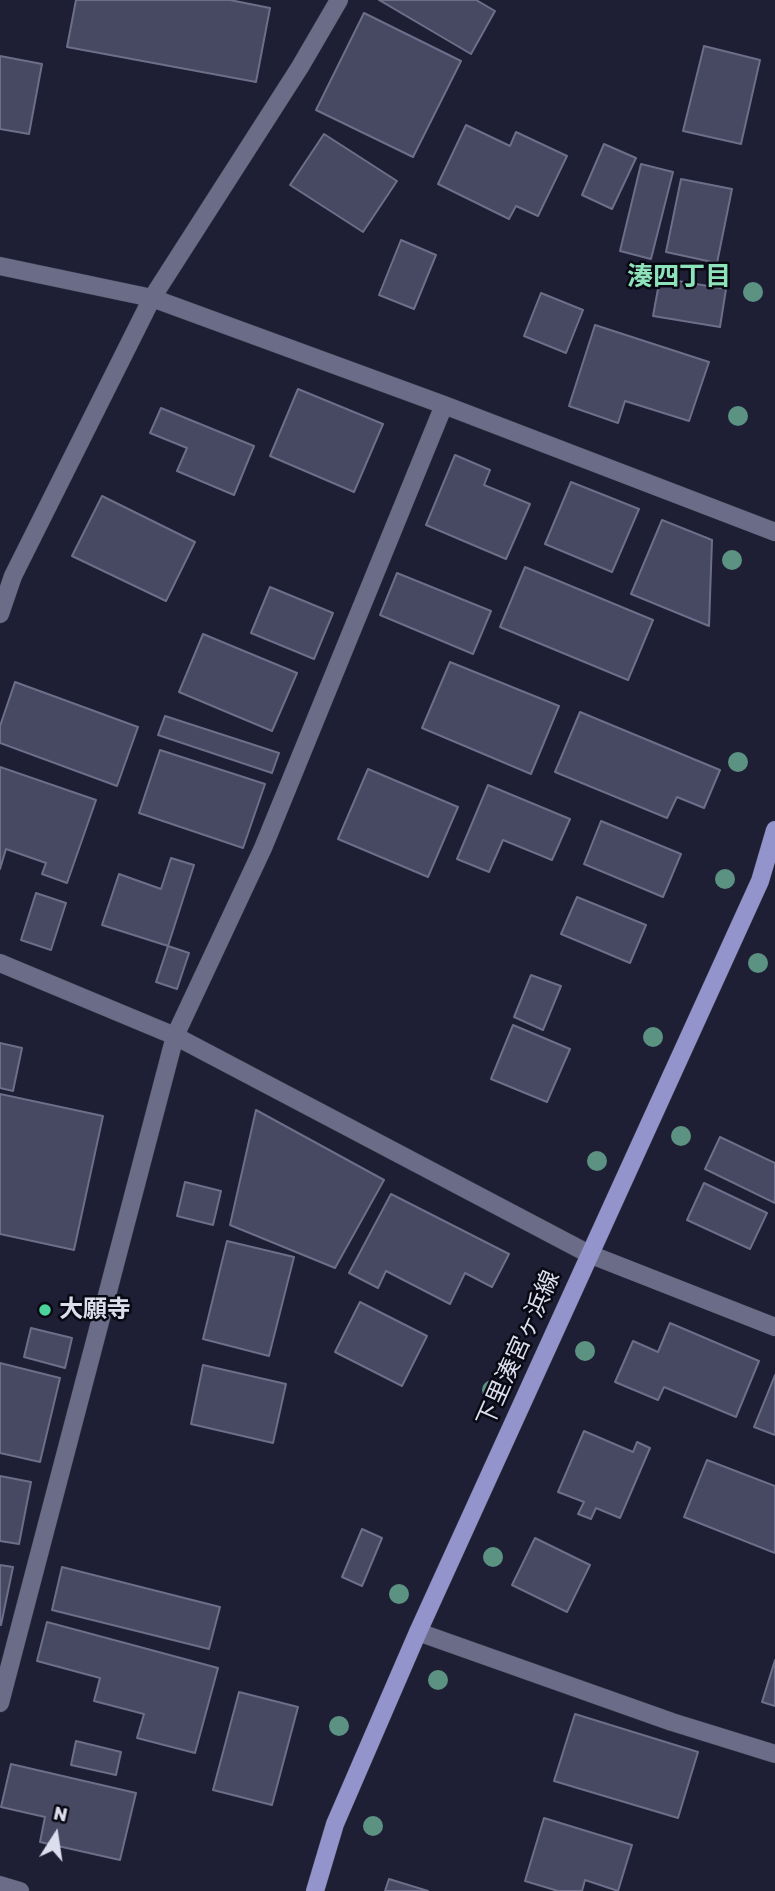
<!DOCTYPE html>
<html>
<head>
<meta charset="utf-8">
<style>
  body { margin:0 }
  #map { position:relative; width:775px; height:1891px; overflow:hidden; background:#1e1e34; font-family:Rubik,sans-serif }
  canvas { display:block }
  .north { position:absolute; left:21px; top:1800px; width:70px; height:70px; -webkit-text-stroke:5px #090913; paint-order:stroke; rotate:12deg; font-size:19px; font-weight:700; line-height:28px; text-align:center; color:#dcdeed }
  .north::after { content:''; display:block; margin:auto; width:24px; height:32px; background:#dcdeed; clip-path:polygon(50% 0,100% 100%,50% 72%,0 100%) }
</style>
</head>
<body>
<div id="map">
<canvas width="775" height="1891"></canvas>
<div class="north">N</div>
</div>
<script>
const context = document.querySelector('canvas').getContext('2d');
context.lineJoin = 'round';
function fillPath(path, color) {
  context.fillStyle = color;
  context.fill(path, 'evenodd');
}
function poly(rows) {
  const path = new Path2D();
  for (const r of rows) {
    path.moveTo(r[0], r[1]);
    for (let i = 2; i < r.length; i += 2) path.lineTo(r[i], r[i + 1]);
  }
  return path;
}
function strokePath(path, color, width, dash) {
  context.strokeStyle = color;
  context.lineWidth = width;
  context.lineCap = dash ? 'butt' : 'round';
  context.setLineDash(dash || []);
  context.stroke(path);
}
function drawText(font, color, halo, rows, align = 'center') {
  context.font = font + ' Rubik,"Noto Sans JP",sans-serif';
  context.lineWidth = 5;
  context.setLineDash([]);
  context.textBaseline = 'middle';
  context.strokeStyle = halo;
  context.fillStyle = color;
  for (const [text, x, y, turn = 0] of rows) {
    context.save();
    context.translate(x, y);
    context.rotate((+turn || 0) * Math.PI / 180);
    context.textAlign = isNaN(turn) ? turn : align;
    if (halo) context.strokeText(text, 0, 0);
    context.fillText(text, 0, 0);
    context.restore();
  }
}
const building = poly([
  [76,0,230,0,270,8,256,82,67,47,76,0],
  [379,0,476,0,495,11,471,54,379,0],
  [364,13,461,61,413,157,316,110,364,13],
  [704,46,760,60,741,144,683,131,704,46],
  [0,56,42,64,29,134,0,129,0,56],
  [466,125,510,146,516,132,567,156,538,216,516,206,509,219,438,184,466,125],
  [324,134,397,181,363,232,290,185,324,134],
  [604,144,636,158,612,209,582,195,604,144],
  [641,164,673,172,651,259,620,251,641,164],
  [681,179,732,189,717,263,666,252,681,179],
  [401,240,436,255,414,309,379,295,401,240],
  [660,278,726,289,720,327,653,316,660,278],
  [541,293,583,310,566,353,524,336,541,293],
  [595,325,709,362,689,421,625,401,618,423,569,406,595,325],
  [298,389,383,424,354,492,270,456,298,389],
  [161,408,254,446,234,495,177,471,187,448,150,433,161,408],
  [455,455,490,470,484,485,530,504,506,559,426,525,455,455],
  [571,482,639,509,612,572,545,544,571,482],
  [102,496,195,542,166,601,72,556,102,496],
  [662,520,712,540,709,626,631,594,662,520],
  [525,567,653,620,628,680,500,627,525,567],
  [397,573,491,611,473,654,380,615,397,573],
  [270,587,333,613,314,659,251,633,270,587],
  [203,634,297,673,272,731,179,692,203,634],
  [450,662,559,706,531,774,422,728,450,662],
  [15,682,138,727,117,786,0,743,0,726,15,682],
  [580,712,720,770,704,808,677,797,667,818,555,772,580,712],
  [165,716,279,753,272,773,158,735,165,716],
  [160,750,265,784,243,848,139,813,160,750],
  [0,767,96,800,67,883,42,874,46,863,6,849,0,869,0,767],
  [368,769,458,807,428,877,338,839,368,769],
  [488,785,570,819,552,860,503,840,489,872,457,859,488,785],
  [601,821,681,854,663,897,584,864,601,821],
  [171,858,194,865,168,946,102,925,119,874,161,889,171,858],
  [36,893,66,903,51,950,21,940,36,893],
  [577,897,646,925,630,963,561,934,577,897],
  [168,946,189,953,177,989,156,982,168,946],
  [531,975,561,986,543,1030,514,1017,531,975],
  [513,1025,570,1049,547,1102,491,1079,513,1025],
  [0,1043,22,1048,13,1091,0,1088,0,1043],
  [0,1094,103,1116,74,1250,0,1234,0,1094],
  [256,1110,384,1180,335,1268,230,1225,256,1110],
  [720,1137,775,1163,775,1203,705,1169,720,1137],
  [185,1182,221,1191,213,1225,177,1216,185,1182],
  [704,1183,767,1213,750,1249,687,1220,704,1183],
  [391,1194,509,1254,492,1287,465,1273,450,1304,386,1271,378,1288,349,1273,391,1194],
  [227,1241,294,1257,269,1356,203,1339,227,1241],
  [360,1302,427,1336,402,1386,335,1352,360,1302],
  [670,1323,759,1361,736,1417,664,1387,658,1400,615,1382,633,1341,658,1352,670,1323],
  [31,1328,72,1338,65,1368,24,1357,31,1328],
  [0,1363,60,1378,40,1462,0,1453,0,1363],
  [203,1365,286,1384,273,1443,191,1424,203,1365],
  [775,1375,775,1435,754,1427,775,1375],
  [584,1431,633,1452,637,1442,650,1448,620,1518,596,1508,591,1519,578,1514,584,1502,558,1492,584,1431],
  [707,1460,775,1486,775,1553,684,1517,707,1460],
  [0,1476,31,1482,19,1544,0,1541,0,1476],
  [362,1529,382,1538,362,1586,342,1577,362,1529],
  [535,1538,590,1565,567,1612,512,1585,535,1538],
  [0,1565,13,1567,1,1625,0,1625,0,1565],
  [62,1567,220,1607,209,1649,52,1610,62,1567],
  [47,1622,218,1668,195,1753,137,1738,144,1714,94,1701,100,1678,37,1661,47,1622],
  [775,1660,775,1706,762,1702,775,1660],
  [239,1692,298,1707,272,1805,213,1790,239,1692],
  [575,1714,698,1752,678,1818,554,1781,575,1714],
  [76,1741,121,1752,116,1775,71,1765,76,1741],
  [11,1764,136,1793,120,1860,40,1842,45,1817,1,1807,11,1764],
  [544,1818,632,1845,618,1891,585,1880,582,1891,558,1891,525,1881,544,1818],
  [389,1879,428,1891,385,1891,389,1879]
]);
const minor = poly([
  [0,266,152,298,444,405,775,532],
  [0,614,13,576,152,298,300,67,339,0],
  [0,963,175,1036,589,1254,775,1327],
  [418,1632,672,1722,775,1754],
  [0,1703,175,1036,263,848,444,405],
  [0,1885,20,1891]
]);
const major = poly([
  [315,1891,335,1824,418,1632,760,881,775,830]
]);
const trees = [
  [753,292],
  [738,416],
  [732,560],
  [738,762],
  [725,879],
  [758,963],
  [653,1037],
  [681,1136],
  [597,1161],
  [585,1351],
  [492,1390],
  [493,1557],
  [399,1594],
  [438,1680],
  [339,1726],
  [373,1826]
];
const markers = [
  [45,1310,7,"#4ad49c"]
];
const poiNames = [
  ["大願寺",59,1310]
];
const streetNames = [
  ["下里湊宮ヶ浜線",519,1349,-66]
];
const neighbourhoodNames = [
  ["湊四丁目",679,277]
];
fillPath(building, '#474861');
strokePath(building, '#6d6e89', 2);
strokePath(minor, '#373749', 19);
strokePath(major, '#373749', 19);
strokePath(minor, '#6b6d88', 18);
strokePath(major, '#9394cb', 18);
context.fillStyle = '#5b9282';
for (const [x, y] of trees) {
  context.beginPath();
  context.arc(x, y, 10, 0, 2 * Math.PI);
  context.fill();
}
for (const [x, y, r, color] of markers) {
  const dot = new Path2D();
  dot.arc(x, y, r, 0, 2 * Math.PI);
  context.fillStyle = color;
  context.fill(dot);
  strokePath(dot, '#090913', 2.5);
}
drawText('bold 24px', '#dcdeed', '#090913', poiNames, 'left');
drawText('24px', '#dcdeed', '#090913', streetNames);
drawText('bold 26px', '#8ee2ba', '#090913', neighbourhoodNames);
</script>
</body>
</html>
